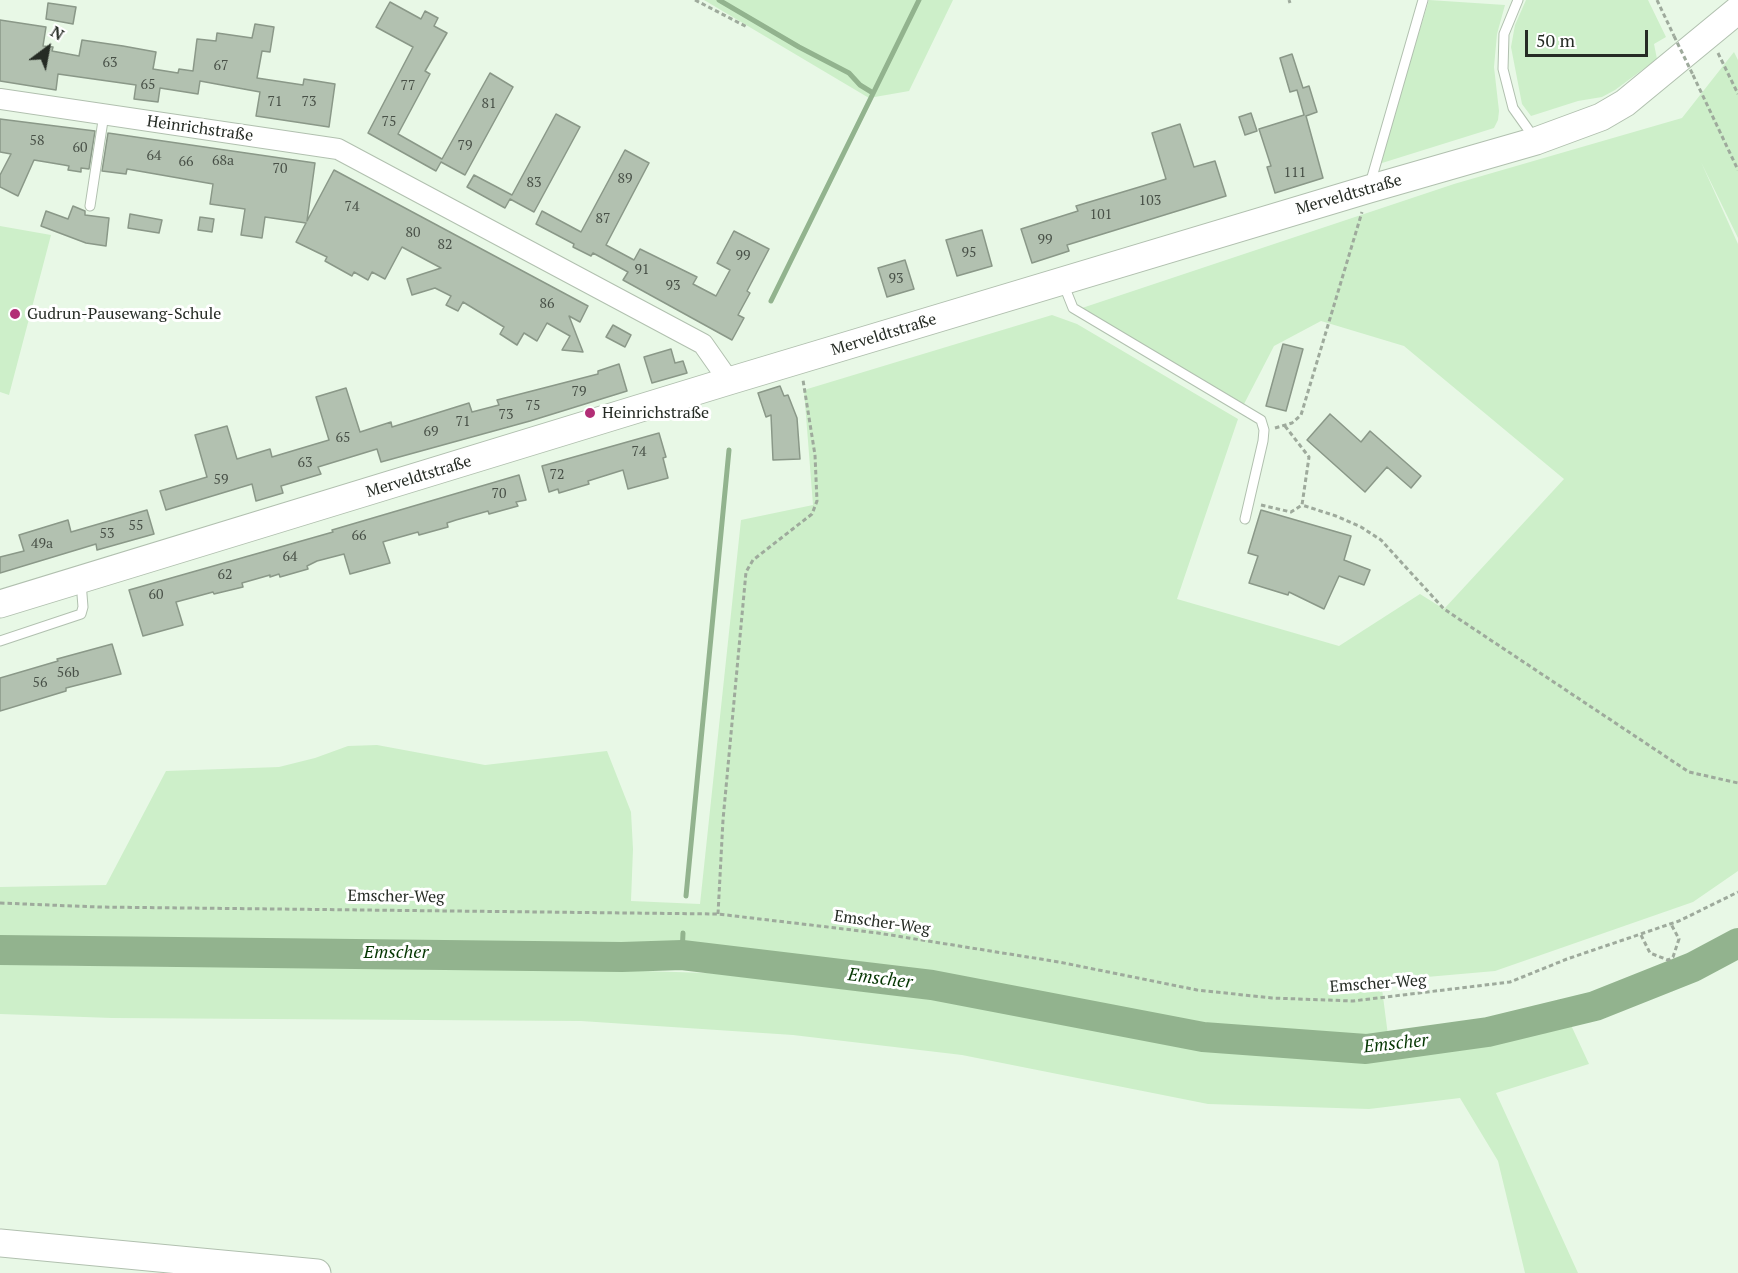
<!DOCTYPE html>
<html>
<head>
<meta charset="utf-8">
<style>
  body { margin:0 }
  #map { position:relative; width:1738px; height:1273px; overflow:hidden; background:#e8f8e6; font-family:"PT Serif",serif }
  canvas { display:block }
  .north { position:absolute; left:18px; top:18px; width:60px; height:60px; -webkit-text-stroke:4px #fff; paint-order:stroke; rotate:32deg; font-size:16px; font-weight:700; line-height:24px; text-align:center; color:#252b24 }
  .north::after { content:''; display:block; margin:auto; width:21px; height:27px; background:#252b24; clip-path:polygon(50% 0,100% 100%,50% 72%,0 100%) }
  .scale { position:absolute; left:1525px; top:30px; width:123px; height:27px; box-sizing:border-box; border:3px solid #252b24; border-top:0; padding-left:8px; font-size:18px; line-height:21px; white-space:nowrap; color:#252b24; -webkit-text-stroke:4px #fff; paint-order:stroke }
</style>
</head>
<body>
<div id="map">
<canvas width="1738" height="1273"></canvas>
<div class="north">N</div>
<div class="scale">50 m</div>
</div>
<script>
const context = document.querySelector('canvas').getContext('2d');
context.lineJoin = 'round';
function fillPath(path, color) {
  context.fillStyle = color;
  context.fill(path, 'evenodd');
}
function poly(rows) {
  const path = new Path2D();
  for (const r of rows) {
    path.moveTo(r[0], r[1]);
    for (let i = 2; i < r.length; i += 2) path.lineTo(r[i], r[i + 1]);
  }
  return path;
}
function strokePath(path, color, width, dash) {
  context.strokeStyle = color;
  context.lineWidth = width;
  context.lineCap = dash ? 'butt' : 'round';
  context.setLineDash(dash || []);
  context.stroke(path);
}
function drawText(font, color, halo, rows, align = 'center') {
  context.font = font + ' "PT Serif",serif';
  context.lineWidth = 6;
  context.setLineDash([]);
  context.textBaseline = 'middle';
  context.strokeStyle = halo;
  context.fillStyle = color;
  for (const [text, x, y, turn = 0] of rows) {
    context.save();
    context.translate(x, y);
    context.rotate((+turn || 0) * Math.PI / 180);
    context.textAlign = isNaN(turn) ? turn : align;
    if (halo) context.strokeText(text, 0, 0);
    context.fillText(text, 0, 0);
    context.restore();
  }
}
const green = poly([
  [704,0,953,0,909,91,869,98],
  [1429,0,1505,5,1497,34,1494,67,1499,111,1498,120,1494,128,1382,163,1381,156],
  [1526,0,1648,0,1666,37,1654,44,1657,59,1615,90,1602,97,1578,101,1531,116,1522,104,1511,47,1515,25],
  [1734,52,1738,60,1738,238,1701,162,1738,244,1738,871,1693,902,1495,971,1381,981,1390,1051,1352,1035,1284,1034,1197,1024,935,976,803,957,673,947,223,944,0,938,0,887,106,885,166,771,279,767,315,758,348,746,377,745,485,765,607,751,631,812,633,849,631,901,700,904,741,520,813,505,804,390,1052,315,1077,324,1238,419,1177,599,1339,646,1420,594,1444,609,1564,479,1404,346,1321,321,1274,346,1244,404,1082,308,1454,184,1682,118],
  [0,226,51,235,9,395,0,392],
  [0,963,76,966,513,967,740,974,931,997,1191,1046,1311,1056,1373,1057,1491,1043,1570,1023,1589,1064,1496,1093,1578,1273,1525,1273,1498,1161,1460,1098,1369,1109,1208,1104,962,1055,793,1035,581,1021,112,1018,0,1014]
]);
const stream = poly([
  [719,0,799,47,849,73,860,85,873,93],
  [771,301,919,0],
  [686,896,729,450],
  [682,955,683,933]
]);
const river = poly([
  [0,950,622,957,682,955,932,985,1203,1037,1366,1049,1488,1032,1595,1006,1693,967,1738,943]
]);
const building = poly([
  [390,2,421,19,425,11,438,18,434,26,447,33,425,71,430,74,398,134,442,159,490,73,513,87,465,175,441,162,436,171,368,133,413,47,376,27,390,2],
  [48,3,76,7,73,24,46,19,48,3],
  [0,20,46,27,43,46,53,47,52,51,79,56,82,40,123,46,156,52,153,69,178,73,179,69,193,71,197,39,216,41,217,33,252,38,255,24,274,27,270,52,262,51,257,78,303,85,304,79,335,84,329,127,256,116,260,92,200,81,198,94,160,88,158,102,134,99,136,85,58,74,56,90,0,81,0,20],
  [1292,54,1303,88,1309,86,1317,112,1306,116,1323,178,1275,193,1267,167,1271,166,1259,129,1304,115,1297,90,1290,92,1280,58,1292,54],
  [1251,113,1257,131,1245,135,1239,117,1251,113],
  [556,114,580,127,534,212,510,199,505,208,467,187,474,175,512,195,556,114],
  [0,119,95,131,89,169,81,168,81,172,68,170,69,166,64,165,34,160,18,196,0,187,0,175,11,154,0,152,0,119],
  [1180,124,1194,167,1215,161,1226,196,1067,245,1069,251,1032,263,1021,229,1078,211,1076,206,1166,179,1152,133,1180,124],
  [108,133,315,163,307,221,334,170,588,306,580,322,569,316,583,352,562,350,570,336,547,323,537,341,524,333,517,345,500,334,504,327,463,302,458,311,446,305,451,296,435,288,412,295,407,279,441,268,402,247,385,279,372,272,368,280,354,272,352,276,325,261,327,257,296,242,306,223,265,217,262,238,241,235,245,209,210,204,213,184,127,169,126,174,102,171,108,133],
  [625,150,649,163,606,245,634,260,640,249,697,277,693,284,716,296,730,270,717,263,734,231,769,249,747,291,750,293,738,315,744,318,732,340,623,280,628,272,593,253,591,256,573,247,574,244,536,224,542,211,581,232,625,150],
  [73,206,85,211,85,215,109,218,106,246,86,243,41,226,46,211,68,219,73,206],
  [130,214,162,220,159,233,128,228,130,214],
  [200,217,214,219,212,232,198,230,200,217],
  [982,230,992,266,957,276,946,240,982,230],
  [905,260,914,289,887,297,878,268,905,260],
  [613,325,631,335,625,347,606,337,613,325],
  [1283,344,1303,349,1286,411,1266,406,1283,344],
  [671,349,675,363,683,361,687,373,652,383,644,357,671,349],
  [619,364,627,391,530,421,381,462,377,449,318,467,321,474,281,486,283,493,256,501,252,484,166,510,160,491,207,477,195,435,227,426,237,459,270,449,272,457,329,440,316,397,346,388,360,432,391,422,392,427,469,403,472,412,499,405,497,400,598,374,598,371,619,364],
  [780,386,784,396,788,395,797,418,800,459,773,460,771,415,766,417,758,393,780,386],
  [1330,414,1361,442,1370,431,1421,476,1411,488,1387,467,1365,492,1307,440,1330,414],
  [659,433,666,457,663,458,668,478,628,489,623,470,588,481,589,484,559,493,558,489,549,492,542,466,659,433],
  [519,475,526,500,516,502,518,506,489,514,488,511,456,520,447,523,448,527,419,535,418,532,386,541,383,542,390,563,350,574,344,554,317,561,307,566,308,569,280,577,279,574,270,577,270,575,242,583,243,587,214,594,213,592,176,602,183,625,143,636,129,590,333,532,332,530,519,475],
  [147,510,154,534,97,550,96,544,0,573,0,557,24,551,19,535,68,520,71,532,147,510],
  [1261,510,1351,536,1344,560,1370,570,1364,585,1339,576,1324,609,1289,592,1288,595,1249,583,1258,556,1248,553,1261,510],
  [112,644,121,674,66,688,66,691,0,711,0,678,58,661,57,659,112,644]
]);
const path = poly([
  [695,0,747,27],
  [1289,0,1290,3],
  [1657,0,1674,36],
  [1718,53,1738,94],
  [1693,75,1738,170],
  [1285,426,1309,457,1302,505,1336,516,1361,527,1381,540,1444,609,1689,772,1738,783],
  [1275,428,1292,423,1301,415,1362,212],
  [1261,505,1291,512,1302,505],
  [0,903,98,907,718,914,878,933,1059,962,1197,990,1272,998,1353,1001,1510,982,1567,959,1679,921,1738,892],
  [718,914,723,820,746,572,753,560,812,514,817,501,815,455,803,380],
  [1641,935,1650,953,1668,960,1673,957,1679,939,1671,924]
]);
const service = poly([
  [1518,0,1504,34,1503,69,1513,108,1535,139],
  [1370,184,1423,0],
  [90,206,104,114],
  [1063,283,1073,308,1261,420,1264,430,1263,441,1245,519],
  [0,641,81,614,83,607,81,582]
]);
const minor = poly([
  [0,99,338,149,703,344,729,381]
]);
const secondary = poly([
  [0,604,729,381,1369,189,1536,141,1601,117,1625,103,1738,10],
  [0,1243,317,1273]
]);
const pathBridge = poly([
  [1674,36,1693,75]
]);
const markers = [
  [15,314,6,"#b22e76"],
  [590,413,6,"#b22e76"]
];
const numberNames = [
  ["63",110,63],
  ["67",221,66],
  ["65",148,85],
  ["77",408,86],
  ["71",275,102],
  ["73",309,102],
  ["81",489,104],
  ["75",389,122],
  ["58",37,141],
  ["79",465,146],
  ["60",80,148],
  ["64",154,156],
  ["68a",223,161],
  ["66",186,162],
  ["70",280,169],
  ["111",1295,173],
  ["89",625,179],
  ["83",534,183],
  ["103",1150,201],
  ["74",352,207],
  ["101",1101,215],
  ["87",603,219],
  ["80",413,233],
  ["99",1045,240],
  ["82",445,245],
  ["95",969,253],
  ["99",743,256],
  ["91",642,270],
  ["93",896,279],
  ["93",673,286],
  ["86",547,304],
  ["79",579,392],
  ["75",533,406],
  ["73",506,415],
  ["71",463,422],
  ["69",431,432],
  ["65",343,438],
  ["74",639,452],
  ["63",305,463],
  ["72",557,475],
  ["59",221,480],
  ["70",499,494],
  ["55",136,526],
  ["53",107,534],
  ["66",359,536],
  ["49a",42,544],
  ["64",290,557],
  ["62",225,575],
  ["60",156,595],
  ["56b",68,673],
  ["56",40,683]
];
const streetNames = [
  ["Heinrichstraße",200,129,8],
  ["Merveldtstraße",1349,195,-16],
  ["Merveldtstraße",884,335,-17],
  ["Merveldtstraße",419,477,-17],
  ["Emscher-Weg",396,897,1],
  ["Emscher-Weg",882,923,8],
  ["Emscher-Weg",1378,984,-4]
];
const poiNames = [
  ["Gudrun-Pausewang-Schule",27,314],
  ["Heinrichstraße",602,413]
];
const waterNames = [
  ["Emscher",396,953],
  ["Emscher",880,979,7],
  ["Emscher",1396,1044,-6]
];
fillPath(green, '#cdefc9');
strokePath(stream, '#92b38e', 5);
strokePath(river, '#92b38e', 30);
fillPath(building, '#b2c1b0');
strokePath(building, '#8a9888', 1.5);
strokePath(service, '#b1c0af', 11);
strokePath(minor, '#b1c0af', 22);
strokePath(secondary, '#b1c0af', 29);
strokePath(path, '#9eaa9c', 3, [4.5, 3]);
strokePath(service, '#fff', 9);
strokePath(minor, '#fff', 20);
strokePath(secondary, '#fff', 27);
strokePath(pathBridge, '#9eaa9c', 3, [4.5, 3]);
for (const [x, y, r, color] of markers) {
  const dot = new Path2D();
  dot.arc(x, y, r, 0, 2 * Math.PI);
  context.fillStyle = color;
  context.fill(dot);
  strokePath(dot, '#fff', 2);
}
drawText('14px', '#485047', null, numberNames);
drawText('16px', '#252b24', '#fff', streetNames);
drawText('16px', '#252b24', '#fff', poiNames, 'left');
drawText('italic 18px', '#053602', '#fff', waterNames);
</script>
</body>
</html>
